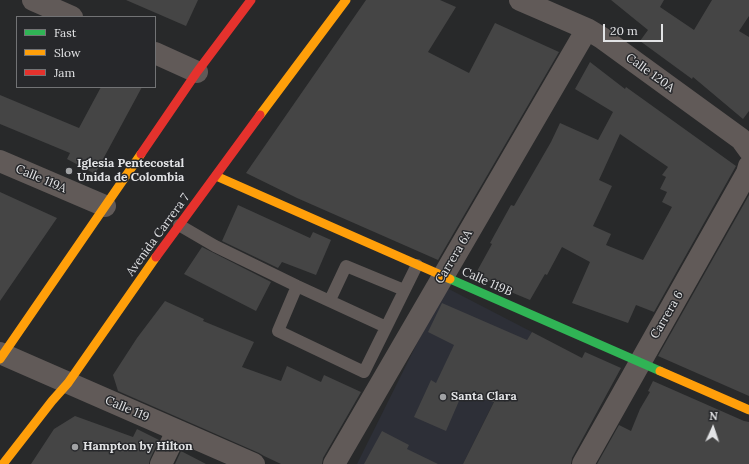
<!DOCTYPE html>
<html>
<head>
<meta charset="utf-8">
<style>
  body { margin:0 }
  #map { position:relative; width:749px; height:464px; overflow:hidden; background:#28292a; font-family:Lora,serif }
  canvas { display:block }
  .legend { position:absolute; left:16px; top:16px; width:140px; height:72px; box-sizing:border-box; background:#27282b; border:1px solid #727375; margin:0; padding:5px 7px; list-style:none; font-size:12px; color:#e2e3e5 }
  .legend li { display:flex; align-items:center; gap:8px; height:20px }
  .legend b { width:20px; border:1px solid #727375 }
  .north { position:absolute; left:693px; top:408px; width:40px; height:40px; -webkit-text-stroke:3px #27282b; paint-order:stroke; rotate:3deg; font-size:11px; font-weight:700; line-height:16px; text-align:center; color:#e2e3e5 }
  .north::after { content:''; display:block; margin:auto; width:14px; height:18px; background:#e2e3e5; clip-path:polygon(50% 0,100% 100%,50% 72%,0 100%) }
  .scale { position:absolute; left:603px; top:24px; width:60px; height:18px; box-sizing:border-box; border:2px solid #e2e3e5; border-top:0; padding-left:5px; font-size:12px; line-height:14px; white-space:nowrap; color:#e2e3e5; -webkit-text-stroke:3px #27282b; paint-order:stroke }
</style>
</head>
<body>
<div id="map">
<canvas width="749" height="464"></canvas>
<ul class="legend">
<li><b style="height:5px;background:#30b455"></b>Fast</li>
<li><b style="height:5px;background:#ff9f0a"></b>Slow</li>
<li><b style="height:5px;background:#e5322d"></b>Jam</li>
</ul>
<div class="north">N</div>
<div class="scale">20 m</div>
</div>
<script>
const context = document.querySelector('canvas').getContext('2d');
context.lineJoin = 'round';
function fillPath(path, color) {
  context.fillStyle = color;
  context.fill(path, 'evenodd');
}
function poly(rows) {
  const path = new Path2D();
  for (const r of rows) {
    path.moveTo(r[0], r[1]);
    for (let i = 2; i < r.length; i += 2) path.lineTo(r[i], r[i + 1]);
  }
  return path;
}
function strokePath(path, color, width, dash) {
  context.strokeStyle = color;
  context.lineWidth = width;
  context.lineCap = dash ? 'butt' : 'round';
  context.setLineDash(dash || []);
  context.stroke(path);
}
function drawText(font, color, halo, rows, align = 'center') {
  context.font = font + ' Lora,serif';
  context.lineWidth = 3;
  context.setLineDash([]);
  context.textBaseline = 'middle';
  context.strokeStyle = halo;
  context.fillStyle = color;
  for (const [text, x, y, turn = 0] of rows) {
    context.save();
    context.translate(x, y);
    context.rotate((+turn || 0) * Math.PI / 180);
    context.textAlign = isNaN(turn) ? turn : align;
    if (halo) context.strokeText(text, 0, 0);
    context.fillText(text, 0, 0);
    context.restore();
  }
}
const built = poly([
  [445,287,532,332,508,373,463,464,357,464]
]);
const building = poly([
  [126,0,198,0,186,26],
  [366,0,440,0,456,7,428,52,469,73,495,23,559,52,438,260,297,198,246,173],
  [611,0,664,0,660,7,694,30,712,0,749,0,749,16,739,31,749,37,749,111,743,119,693,77,692,79,640,41,648,30],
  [590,62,625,89,626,87,736,166,654,312,636,305,628,323,572,303,590,262,562,247,547,275,545,274,530,300,506,290,476,273,492,244,490,243,511,205,514,206,551,142,560,123,598,140,613,112,575,89],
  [620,134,668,167,662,175,666,177,660,189,667,192,662,202,672,207,643,260,606,245,611,234,593,226,612,186,599,180],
  [101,87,142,87,95,174,67,159,70,153,0,124,0,95,79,128],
  [0,192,57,218,0,301],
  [749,195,749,396,658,356],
  [238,205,310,238,313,232,331,240,316,275,282,262,278,268,222,241],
  [202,247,271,282,256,311,184,274],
  [165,301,204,319,203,321,254,342,242,367,281,381,287,366,321,382,324,375,361,392,323,458,322,464,281,464,264,456,259,453,118,391,113,375,137,338],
  [442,303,527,340,532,332,582,358,585,352,621,368,572,458,571,464,463,464,494,402,462,394,446,431,414,417,431,380,436,383,454,345,428,332],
  [653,381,744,421,749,422,749,464,597,464,619,425,631,431,640,409,650,392,648,391],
  [75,416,133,437,137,429,159,440,150,459,149,464,31,464,54,429],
  [382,431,409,445,407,449,438,464,364,464],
  [181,451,206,464,175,464]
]);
const lane = poly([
  [179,225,215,246,297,286,386,327],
  [297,286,278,331,364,372,417,265],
  [330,300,346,266,404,290]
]);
const street = poly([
  [33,0,72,17],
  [520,0,564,19,587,29,602,38,741,139,749,150],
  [155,53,197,72],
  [0,161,105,206],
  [0,353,254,464],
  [161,464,177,431],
  [334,464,587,29],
  [583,464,747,173,749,166]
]);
const fast = poly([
  [450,279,660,371]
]);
const slow = poly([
  [260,115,346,0],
  [216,176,450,279],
  [0,359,141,154],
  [660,371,749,410],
  [3,464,52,401,68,383,156,257]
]);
const jam = poly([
  [141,154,197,72,251,0],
  [156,257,260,115]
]);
const markers = [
  [69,171,4,"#a1a2a4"],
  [443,397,4,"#a1a2a4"],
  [75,447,4,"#a1a2a4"]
];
const streetNames = [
  ["Calle 120A",650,73,36],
  ["Calle 119A",41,179,23],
  ["Avenida Carrera 7",158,235,-54],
  ["Carrera 6A",454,257,-59],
  ["Calle 119B",487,282,24],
  ["Carrera 6",667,315,-60],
  ["Calle 119",127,409,23]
];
const poiNames = [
  ["Iglesia Pentecostal",77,164],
  ["Unida de Colombia",77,178],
  ["Santa Clara",451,397],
  ["Hampton by Hilton",83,447]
];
fillPath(built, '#2d2f37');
fillPath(building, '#454545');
strokePath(lane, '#615a58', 12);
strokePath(street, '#615a58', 22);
strokePath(fast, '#30b455', 9);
strokePath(slow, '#ff9f0a', 9);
strokePath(jam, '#e5322d', 9);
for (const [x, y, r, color] of markers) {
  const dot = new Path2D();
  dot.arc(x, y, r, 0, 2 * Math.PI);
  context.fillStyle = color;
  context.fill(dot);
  strokePath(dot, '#27282b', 1.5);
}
drawText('12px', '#e2e3e5', '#27282b', streetNames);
drawText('bold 12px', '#e2e3e5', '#27282b', poiNames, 'left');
</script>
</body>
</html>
